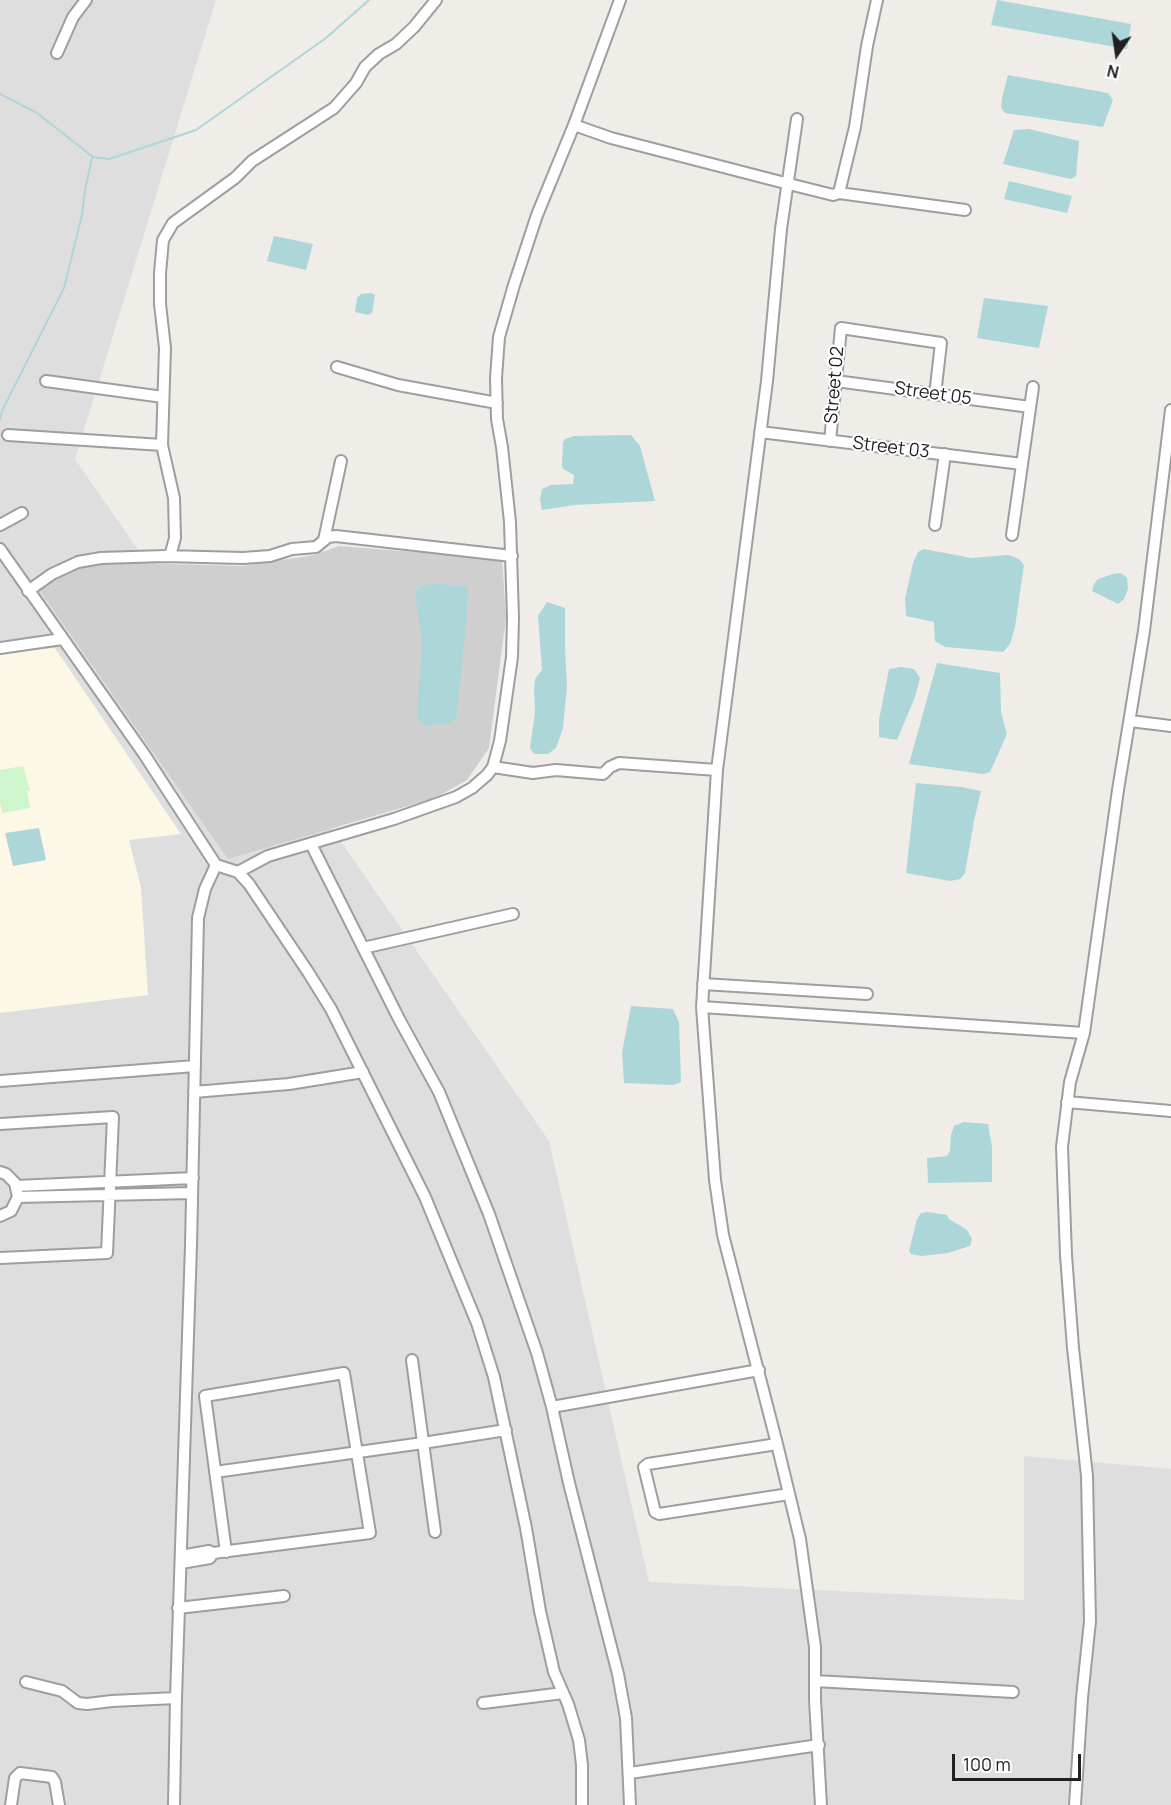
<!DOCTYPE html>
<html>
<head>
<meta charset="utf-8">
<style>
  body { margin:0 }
  #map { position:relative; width:1171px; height:1805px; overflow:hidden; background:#f0ece8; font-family:Manrope,sans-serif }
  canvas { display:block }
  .north { position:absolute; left:1087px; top:24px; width:60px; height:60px; -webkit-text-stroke:4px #fff; paint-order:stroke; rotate:193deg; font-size:16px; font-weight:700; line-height:24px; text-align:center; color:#212121 }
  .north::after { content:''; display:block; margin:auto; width:21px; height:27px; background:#212121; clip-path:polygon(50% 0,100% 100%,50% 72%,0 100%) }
  .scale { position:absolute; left:952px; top:1754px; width:129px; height:27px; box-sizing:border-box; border:3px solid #212121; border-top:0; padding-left:8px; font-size:18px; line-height:21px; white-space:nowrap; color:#212121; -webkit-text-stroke:4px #fff; paint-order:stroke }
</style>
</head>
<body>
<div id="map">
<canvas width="1171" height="1805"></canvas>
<div class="north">N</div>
<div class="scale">100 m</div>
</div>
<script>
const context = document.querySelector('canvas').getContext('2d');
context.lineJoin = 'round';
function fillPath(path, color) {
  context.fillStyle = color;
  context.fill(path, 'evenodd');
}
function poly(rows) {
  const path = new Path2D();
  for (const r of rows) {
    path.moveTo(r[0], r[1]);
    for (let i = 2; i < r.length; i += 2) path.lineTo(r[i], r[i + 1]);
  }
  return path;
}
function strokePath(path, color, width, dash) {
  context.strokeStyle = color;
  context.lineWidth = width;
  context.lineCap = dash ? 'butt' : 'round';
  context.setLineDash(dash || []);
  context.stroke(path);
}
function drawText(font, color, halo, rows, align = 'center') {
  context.font = font + ' Manrope,sans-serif';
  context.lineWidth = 4.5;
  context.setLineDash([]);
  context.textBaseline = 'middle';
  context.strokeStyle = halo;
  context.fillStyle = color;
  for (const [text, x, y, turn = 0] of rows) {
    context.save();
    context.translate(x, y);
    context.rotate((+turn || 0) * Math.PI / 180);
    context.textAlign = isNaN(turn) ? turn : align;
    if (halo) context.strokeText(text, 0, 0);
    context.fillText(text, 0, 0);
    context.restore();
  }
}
const residential = poly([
  [0,0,216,0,75,459,549,1141,649,1582,1024,1600,1024,1456,1171,1469,1171,1805,0,1805]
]);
const education = poly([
  [55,648,181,834,129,840,141,887,148,995,0,1013,0,652]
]);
const religious = poly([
  [339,546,502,559,506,618,489,748,467,780,435,798,228,859,40,591,55,579,78,567,102,562,242,566,315,555]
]);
const park = poly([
  [23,766,30,791,27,791,30,808,2,813,0,801,0,770]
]);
const water = poly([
  [997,0,1131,24,1127,49,991,25],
  [1008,75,1108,93,1113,100,1103,127,1005,113,1001,108,1002,98],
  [1029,129,1079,141,1076,176,1071,179,1003,164,1014,130],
  [1009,181,1072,196,1067,213,1004,199],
  [274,236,313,244,306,270,267,261],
  [371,293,375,295,372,313,368,315,355,312,357,298,361,294],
  [984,298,1048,306,1039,348,977,338],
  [631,435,640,446,655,501,574,505,542,510,540,499,542,489,551,485,573,484,574,475,563,469,562,465,563,442,565,439,574,436],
  [924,549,971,558,1008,555,1019,559,1024,565,1015,627,1010,644,1003,652,945,647,935,641,934,622,906,616,905,599,913,563,918,552],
  [1121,573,1127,578,1128,589,1124,599,1118,604,1092,591,1094,584,1098,579,1113,574],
  [434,584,468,586,466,626,456,720,448,724,424,725,417,718,422,641,415,592,421,586],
  [547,602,565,608,565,649,567,686,563,728,556,748,548,754,534,754,530,748,535,712,534,689,535,679,542,670,538,616],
  [937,663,1000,673,1001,712,1007,734,990,772,983,774,909,764],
  [901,667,914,669,920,678,915,697,897,740,879,737,879,720,889,669],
  [916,783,961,787,981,791,974,821,965,873,960,879,950,881,906,873],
  [39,828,46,860,13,866,5,833],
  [631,1006,673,1009,679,1022,681,1082,673,1085,624,1083,622,1053],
  [964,1122,988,1124,992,1147,992,1182,928,1183,927,1158,947,1156,950,1151,951,1135,954,1126],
  [928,1212,947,1215,949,1219,967,1230,972,1239,970,1246,948,1253,921,1256,911,1254,909,1251,917,1219,921,1213]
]);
const stream = poly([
  [0,94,37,113,93,157,109,159,196,130,326,38,369,0],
  [0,419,2,411,64,288,82,215,85,190,92,158]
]);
const minor = poly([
  [57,53,73,17,86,0],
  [797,119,781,229,767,381,717,770,702,1007,715,1180,723,1235,777,1444,800,1539,815,1647,815,1700,821,1805],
  [574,125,611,138,789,184,833,195,839,193,855,127,867,46,877,0],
  [839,193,965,210],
  [337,367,398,385,497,403],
  [46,381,163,397],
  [836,381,1030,407],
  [760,432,1022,464],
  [8,435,162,445],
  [830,441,841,328,941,343,935,395],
  [0,525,22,513],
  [935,525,945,454],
  [1012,535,1033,387],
  [324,540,341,461],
  [0,549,144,754,216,865,238,872,249,884,308,972,331,1009,425,1197,477,1323,494,1377,526,1528,540,1611,554,1672,568,1704,579,1740,582,1765,582,1805],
  [170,556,175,538,174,498,162,445,165,348,160,304,160,273,163,240,173,223,235,178,252,161,334,108,356,83,365,67,379,54,396,44,414,27,436,0],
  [28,591,52,574,78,562,101,558,165,556,243,558,270,556,292,549,316,547,328,537,336,536,512,556],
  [0,648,62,639],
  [1130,721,1171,726],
  [493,767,533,773,556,770,603,774,610,767,619,763,717,770],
  [311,844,399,1019,439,1092,489,1214,537,1353,552,1407,569,1483,618,1674,626,1718,630,1805],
  [238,872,268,856,394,819,456,797,472,788,487,775,493,767,500,741,512,657,513,618,510,522,502,447,497,419,496,378,499,337,514,285,537,215,574,125,620,0],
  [363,948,513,914],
  [703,984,867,994],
  [702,1007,1084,1033],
  [0,1081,195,1066],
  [194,1092,289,1084,363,1072],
  [1067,1102,1171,1111],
  [0,1124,113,1117,107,1253,0,1258],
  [0,1172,6,1174,15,1183,18,1197,11,1211,0,1216],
  [16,1186,193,1178],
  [18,1197,192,1193],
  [412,1360,435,1532],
  [552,1407,759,1370],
  [777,1444,648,1464,644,1467,645,1471,655,1512,659,1514,789,1494],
  [215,1472,423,1443,506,1430],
  [213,1553,370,1533,344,1373,205,1396,226,1552],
  [181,1563,210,1558,213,1553,209,1551,181,1556],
  [178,1608,284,1596],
  [815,1681,1013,1692],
  [26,1682,62,1691,78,1703,87,1704,112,1701,176,1698],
  [483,1703,563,1693],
  [630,1773,819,1745],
  [11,1805,15,1778,20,1773,52,1777,55,1782,59,1805],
  [174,1805,176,1698,191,1245,198,918,205,889,216,865],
  [1075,1805,1082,1698,1090,1621,1087,1476,1073,1348,1066,1255,1062,1147,1070,1082,1084,1033,1118,790,1144,631,1171,410]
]);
const streetNames = [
  ["Street 02",835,385,-85],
  ["Street 05",933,394,8],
  ["Street 03",891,448,7]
];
fillPath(residential, '#dfdede');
fillPath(education, '#fcf8e5');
fillPath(religious, '#cfcfcf');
fillPath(park, '#cef5cb');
fillPath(water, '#add6d9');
strokePath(stream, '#add6d9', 2);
strokePath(minor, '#9e9e9e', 14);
strokePath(minor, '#fff', 10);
drawText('18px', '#212121', '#fff', streetNames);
</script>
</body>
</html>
